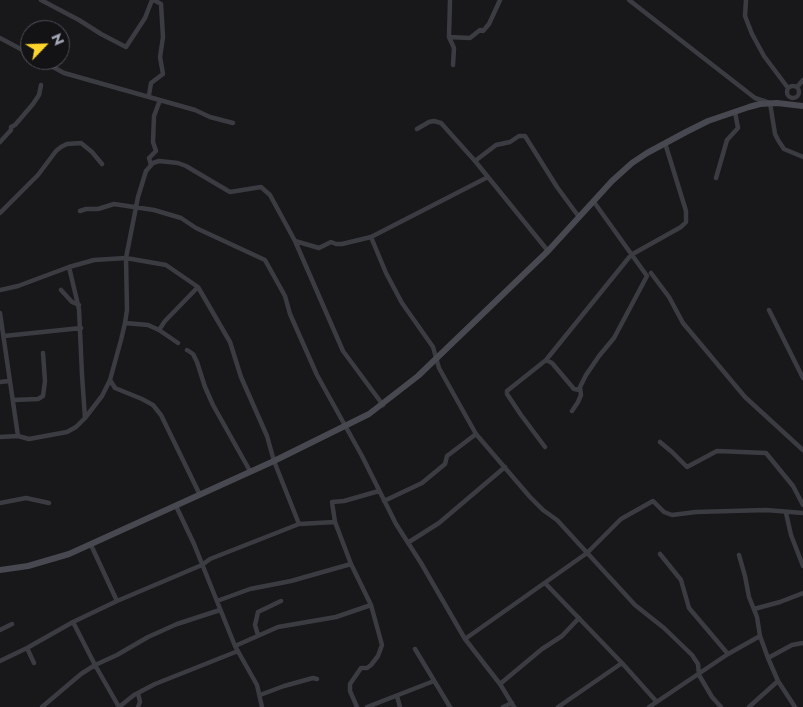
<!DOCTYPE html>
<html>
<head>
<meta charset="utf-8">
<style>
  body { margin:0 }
  #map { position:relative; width:803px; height:707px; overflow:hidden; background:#18181b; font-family:Jost,sans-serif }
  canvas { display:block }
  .north { position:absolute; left:20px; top:20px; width:50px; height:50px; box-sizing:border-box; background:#131316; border:1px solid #4f5058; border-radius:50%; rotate:66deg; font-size:14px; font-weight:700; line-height:20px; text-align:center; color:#a9acbb }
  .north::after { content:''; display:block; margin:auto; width:18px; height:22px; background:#ffd52c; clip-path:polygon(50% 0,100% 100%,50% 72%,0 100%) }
</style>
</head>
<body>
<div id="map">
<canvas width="803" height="707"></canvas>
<div class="north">N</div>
</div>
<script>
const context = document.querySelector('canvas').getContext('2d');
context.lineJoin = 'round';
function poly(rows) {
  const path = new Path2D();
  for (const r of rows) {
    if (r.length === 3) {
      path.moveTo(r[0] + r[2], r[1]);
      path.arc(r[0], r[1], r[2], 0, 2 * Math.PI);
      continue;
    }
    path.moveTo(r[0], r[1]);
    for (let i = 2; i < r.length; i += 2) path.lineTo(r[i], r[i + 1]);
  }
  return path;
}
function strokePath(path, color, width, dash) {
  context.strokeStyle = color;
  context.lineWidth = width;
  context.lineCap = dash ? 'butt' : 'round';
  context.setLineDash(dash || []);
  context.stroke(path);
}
const street = poly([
  [41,0,79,20,101,34,126,47,145,18,152,0],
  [450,0,449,37,454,48,453,65],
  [629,0,755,98,770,103,775,134,778,140,784,149,803,157],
  [746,0,745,16,752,34,764,56,788,88],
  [449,37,470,38,480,30,483,31,489,24,500,0],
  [0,38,30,54],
  [40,60,64,73,195,110,210,117,233,123],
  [793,92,6],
  [797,87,803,80],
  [149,95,151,83,163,74,160,57,163,37,161,4,154,0],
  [417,129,429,122,434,121,441,123,475,161,548,251],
  [0,142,11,130,11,127,15,125,33,104,39,95,41,85],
  [475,161,496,145,510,142,519,136,525,136,557,187,579,217],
  [151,165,149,158,156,151,153,142,154,116,160,100],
  [716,178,727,140,738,128,735,112],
  [80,211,86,209,98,209,114,204,154,210,181,218,196,228,265,260,285,296,290,314,317,375,362,456,396,524,421,563,465,639,500,684,514,707],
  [0,213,38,175,56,151,61,147,67,144,81,143,92,152,102,164],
  [371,237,386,273,402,303,433,347,439,368,476,434,530,497,543,510,557,520,635,605,664,628,692,655,698,664,699,675,712,697,721,707],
  [295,241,319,248,331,242,336,244,342,244,371,237,488,177],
  [69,267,79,309,82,375,85,418],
  [651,273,669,297,683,323,745,397,803,450],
  [0,290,18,286,69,267,94,260,126,258,166,265,198,287,230,342,241,377,267,436,274,461,299,524],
  [61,290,72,302,79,305],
  [769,310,803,378],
  [0,313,18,436],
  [125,323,148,325,159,330,178,343],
  [159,330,165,321,198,287],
  [4,336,81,328],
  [187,350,193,354,197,362,205,387,213,405,250,471],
  [546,360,552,363,574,389,580,390],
  [110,380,115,388,142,399,153,405,161,415,200,495],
  [0,382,9,381],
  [13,400,38,399,43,396,45,381,43,353],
  [572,411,578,402,581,395,580,387,586,375,599,356,614,338,647,276,594,202],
  [0,437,18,436,29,439,67,432,76,427,85,418,102,396,110,380,121,340,125,323,127,310,126,258,138,197,146,171,153,163,159,161,178,163,186,166,230,192,261,187,270,195,295,241,343,351,383,405],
  [660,442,672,452,687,467,717,451,766,453,793,486,803,505],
  [545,447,521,415,507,394,507,391,546,360,631,255,681,227,686,222,686,211,665,143],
  [384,501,422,483,445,464,447,456,476,434],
  [0,503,26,498,49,503],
  [176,506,194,544,235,646,257,685,262,707],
  [786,513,791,535,803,566],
  [409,542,439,523,505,467],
  [91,545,117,601],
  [660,554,681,580,689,608,728,654],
  [739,555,745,576,749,597,757,617,760,636,768,658,778,681,795,707],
  [545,583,622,663,656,701],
  [217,601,250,589,291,581,351,564],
  [754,609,780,602,803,593],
  [73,622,95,665,119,707,134,695,155,684,238,651],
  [0,630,12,624],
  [258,635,255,625,258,612,281,601],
  [465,639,587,553,621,519,653,501,664,512,672,515,696,512,766,510,803,513],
  [235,646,278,627,336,617,371,605],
  [27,648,34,663],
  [415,649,450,707],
  [768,658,792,645,803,643],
  [0,661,27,648,73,622,117,601,202,565,210,559,299,524,335,522],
  [500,684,542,649,562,636,579,618],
  [260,695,284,686,313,678,317,679],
  [397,696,400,707],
  [42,707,81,674,95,665,117,655,148,637,177,624,220,610],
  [138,707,140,702,138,693],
  [357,707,350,691,350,684,361,668,367,668,371,665,378,656,382,645,371,605,351,564,335,522,332,502,344,501,379,491],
  [367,707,434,681],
  [503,707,512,703],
  [558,707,622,663],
  [649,707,728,654,760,636],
  [749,707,778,681]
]);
const secondary = poly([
  [0,570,28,566,69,554,274,461,369,414,418,376,548,251,612,181,632,163,647,153,686,132,708,121,749,107,760,104,777,103,803,106]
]);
strokePath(street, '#3b3b42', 4.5);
strokePath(secondary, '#474850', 6);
</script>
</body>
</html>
